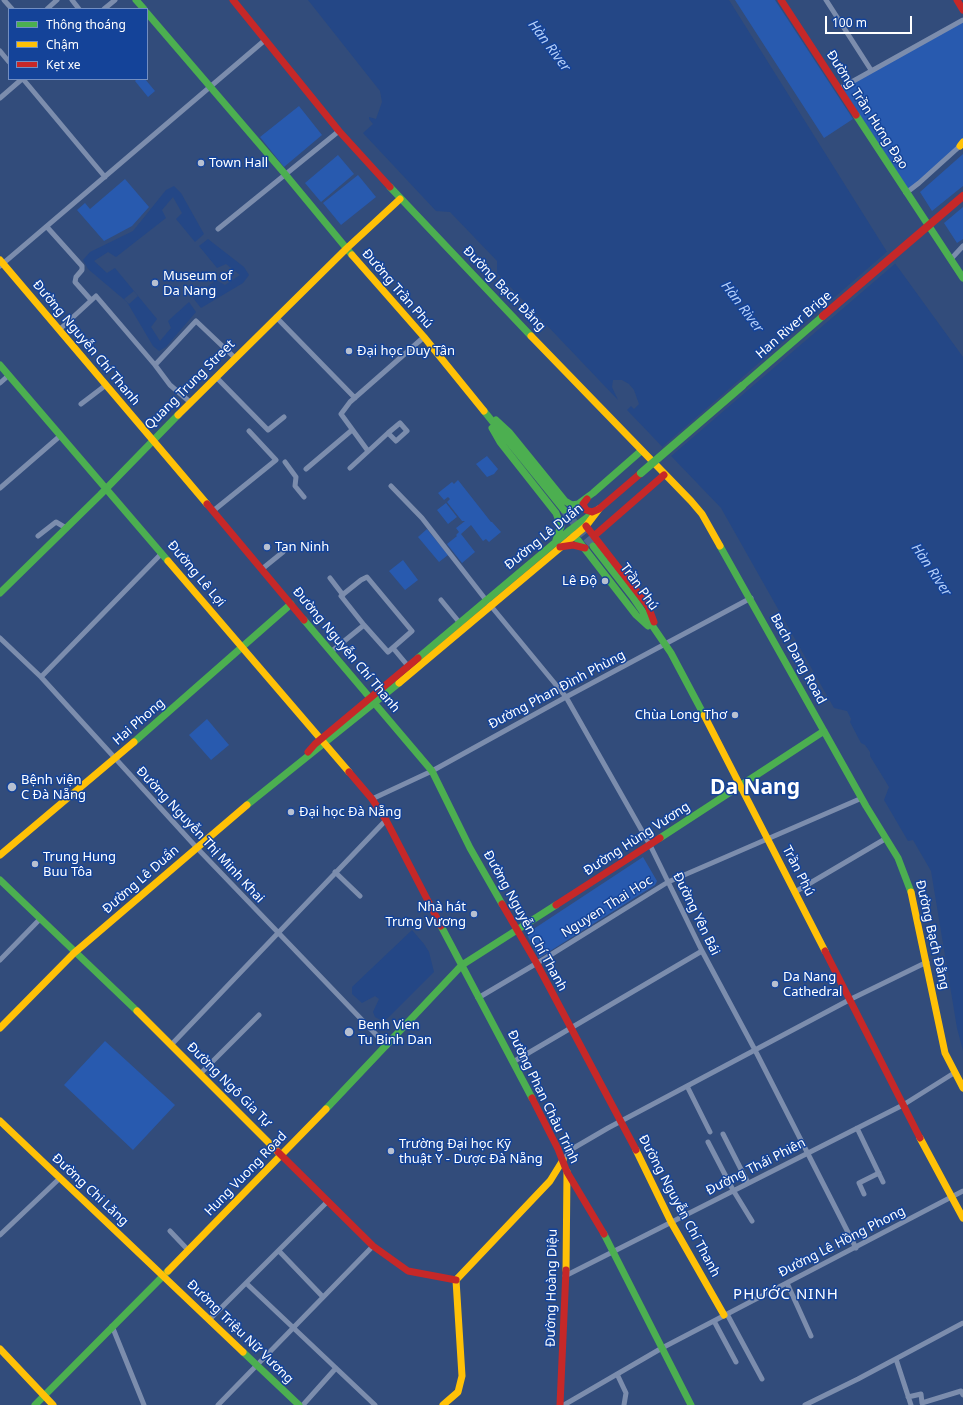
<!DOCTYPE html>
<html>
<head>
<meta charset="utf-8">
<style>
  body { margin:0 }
  #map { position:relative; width:963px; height:1405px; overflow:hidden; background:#324c7b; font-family:"Noto Sans",sans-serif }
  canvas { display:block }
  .legend { position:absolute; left:8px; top:8px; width:140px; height:72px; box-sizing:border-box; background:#144399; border:1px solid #728ec2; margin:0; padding:5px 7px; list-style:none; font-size:12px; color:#fff }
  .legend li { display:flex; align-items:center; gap:8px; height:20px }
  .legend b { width:20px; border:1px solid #728ec2 }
  .scale { position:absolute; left:825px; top:16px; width:87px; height:18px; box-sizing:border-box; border:2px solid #fff; border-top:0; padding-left:5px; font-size:12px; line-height:14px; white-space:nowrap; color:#fff; -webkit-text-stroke:3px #144399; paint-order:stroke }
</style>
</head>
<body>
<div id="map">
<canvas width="963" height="1405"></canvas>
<ul class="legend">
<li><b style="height:5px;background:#4caf50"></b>Thông thoáng</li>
<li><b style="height:5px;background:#ffc107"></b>Chậm</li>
<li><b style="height:5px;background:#c62828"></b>Kẹt xe</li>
</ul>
<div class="scale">100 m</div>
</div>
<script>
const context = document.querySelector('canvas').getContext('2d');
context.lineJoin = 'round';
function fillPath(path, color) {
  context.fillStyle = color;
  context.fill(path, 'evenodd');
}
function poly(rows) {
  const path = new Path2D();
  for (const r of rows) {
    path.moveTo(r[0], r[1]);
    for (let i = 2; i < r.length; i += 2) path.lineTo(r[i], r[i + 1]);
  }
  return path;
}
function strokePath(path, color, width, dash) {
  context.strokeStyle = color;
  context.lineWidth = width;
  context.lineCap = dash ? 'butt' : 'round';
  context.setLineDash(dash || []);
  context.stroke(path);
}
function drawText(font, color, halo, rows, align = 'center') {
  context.font = font + ' "Noto Sans",sans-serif';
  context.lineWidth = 3;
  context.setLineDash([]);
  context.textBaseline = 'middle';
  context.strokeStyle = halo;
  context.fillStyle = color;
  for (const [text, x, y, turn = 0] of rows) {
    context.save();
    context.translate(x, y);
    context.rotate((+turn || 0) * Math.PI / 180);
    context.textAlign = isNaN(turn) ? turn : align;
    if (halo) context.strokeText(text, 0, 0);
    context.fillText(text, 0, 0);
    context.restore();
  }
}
const green = poly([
  [735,0,775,0,853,119,824,138],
  [963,20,963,141,906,193,839,89],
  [137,79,145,79,155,91,148,97,135,81],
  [299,106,322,135,284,167,260,137],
  [963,154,963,186,932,211,920,192],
  [338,155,354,174,321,202,305,183],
  [358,175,376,197,341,225,323,203],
  [125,179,149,207,132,226,104,241,77,210,85,203,90,209],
  [963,207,963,239,957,243,944,223],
  [487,456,498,469,494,474,487,477,476,464],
  [458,480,491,522,492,522,501,532,489,542,486,539,483,541,471,525,461,534,475,552,462,563,447,544,457,536,456,535,459,532,456,528,465,521,462,521,447,502,450,499,448,497,444,500,438,493,452,482,454,484],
  [446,503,457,517,448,524,437,510],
  [427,529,448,555,439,562,418,537],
  [403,560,418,580,405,590,389,571],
  [207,719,229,745,211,760,189,735],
  [643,857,657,881,655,885,539,958,527,935,529,932],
  [105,1041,175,1105,133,1150,64,1085]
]);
const water = poly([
  [308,0,729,0,889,255,963,357,963,1051,957,1028,931,871,913,840,908,841,884,800,889,787,870,756,870,752,865,745,861,743,850,722,851,719,847,711,834,708,721,508,627,410,631,406,634,409,639,404,634,390,629,384,622,380,613,380,612,387,618,400,497,273,497,261,450,212,436,211,363,133,373,124,369,119,369,117,376,119,382,102,380,91],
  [174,186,181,193,204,234,195,242,176,219,182,213,173,197,162,210,166,218,116,257,108,252,94,261,107,273,115,268,157,319,151,327,160,341,171,328,168,321,189,302,196,312,166,347,159,351,153,346,127,302,88,269,83,260,90,252,133,231,166,190],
  [208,239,244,267,249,275,243,283,201,308,193,298,216,280,225,285,240,275,226,264,217,268,199,246],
  [412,930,424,944,429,952,434,972,384,1022,375,1017,373,1012,379,999,375,996,362,1003,352,994,352,987]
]);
const pier = poly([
  [889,250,897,262,670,457,661,448],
  [134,291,138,296,129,304,124,299]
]);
const primaryTunnel = poly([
  [564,510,593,546]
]);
const street = poly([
  [4,0,12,9],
  [72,0,79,9],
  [826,0,871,70],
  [47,9,57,0],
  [104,9,115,0],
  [0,51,9,62],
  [23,79,105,177],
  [839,89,963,20],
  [0,98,22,79],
  [906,193,919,183,960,146],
  [47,227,82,266,82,270,76,277,75,282,91,300],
  [218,229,339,131],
  [951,259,963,246],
  [0,266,265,40],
  [276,317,355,398],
  [59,330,96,296,155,365,196,321,235,358],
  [155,365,170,385,190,402],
  [216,377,268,430,284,417],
  [0,383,9,375],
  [81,404,106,385],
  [368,451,341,414,350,402,424,337],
  [285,462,296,477,295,486,304,497],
  [350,468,388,433,400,423,407,431,396,441,388,433],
  [306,469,352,430],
  [391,486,422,518,486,600,566,697,650,845,702,951,755,1050,856,1248],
  [0,488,60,436],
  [213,511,276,460,249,431],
  [38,536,56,522,66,528],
  [262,569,283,552],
  [330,578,343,595],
  [441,600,459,622],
  [0,638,41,677,197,848,387,1046],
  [393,648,408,666],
  [332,651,364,625,341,596,361,580,367,577,412,631,388,652,364,625],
  [41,677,162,553],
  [372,799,432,771,566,697,751,598],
  [335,872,360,896],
  [795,892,885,839],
  [0,960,40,919],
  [478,998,544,959,668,882,862,798],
  [172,1044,386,820],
  [513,1062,702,951],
  [201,1073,259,1015],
  [687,1086,710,1132],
  [857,1128,883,1182],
  [723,1134,748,1183],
  [708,1142,733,1190,752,1221],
  [563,1160,572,1149,608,1128,851,999,927,962],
  [864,1194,859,1183,879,1173],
  [170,1231,188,1250],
  [0,1235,60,1178],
  [279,1251,323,1297],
  [565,1276,903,1105,954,1073],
  [246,1283,375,1405],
  [787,1283,811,1336],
  [727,1314,762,1379],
  [209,1320,327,1202],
  [714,1321,736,1362],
  [112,1326,144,1405],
  [896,1359,911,1405],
  [617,1374,626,1393,624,1405],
  [908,1397,921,1394,922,1403,961,1391,963,1395],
  [218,1405,373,1246],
  [303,1405,336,1368],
  [564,1405,662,1348,963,1191],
  [805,1405,858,1379,963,1323]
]);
const fast = poly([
  [136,0,144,9],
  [147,13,285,174,352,255],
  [856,115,963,278],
  [390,187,531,336],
  [0,365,168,561],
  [742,386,823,316],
  [484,411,564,510],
  [496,420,509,432,565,501,572,505,578,504,593,493,641,451],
  [492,428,500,442,556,513,561,526,556,540],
  [574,535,636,615,648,626],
  [593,546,632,596,671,653,704,715],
  [720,546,866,806,898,858,911,892],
  [0,593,100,495,178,415],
  [304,620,432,771,470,848,502,904],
  [418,658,570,530,593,513],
  [134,742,291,604],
  [247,805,399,683],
  [660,838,824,731],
  [0,880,137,1011],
  [441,926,532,1098],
  [326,1109,462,965,556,905],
  [604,1234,691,1405],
  [243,1352,299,1405],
  [35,1405,168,1271]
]);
const slow = poly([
  [960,146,963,142],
  [352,255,424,337,484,411],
  [0,260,207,504],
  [531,336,691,501,702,514,720,546],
  [178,415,346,249,400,199],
  [168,561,349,772],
  [399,683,586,526,599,509],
  [704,715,825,951],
  [0,855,134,742],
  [911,892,945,1053,963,1088],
  [137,1011,278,1152],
  [0,1028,74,953,247,805],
  [0,1121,243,1352],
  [920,1138,963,1218],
  [636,1150,671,1222,724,1315],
  [566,1270,567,1172],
  [168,1271,326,1109],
  [0,1349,53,1405],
  [443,1405,458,1392,462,1376,456,1280,550,1181,563,1160]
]);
const jam = poly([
  [233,0,339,131,390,187],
  [781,0,856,115],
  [957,0,963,10],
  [587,499,583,504,586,510,592,512,599,509,641,473],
  [207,504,304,620],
  [586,526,648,606,654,622],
  [594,536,664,475],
  [560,547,573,545,585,548],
  [308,752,315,744,418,658],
  [349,772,372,799,386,820,441,926],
  [502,904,537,964,636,1150],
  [556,905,660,838],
  [825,951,920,1138],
  [532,1098,558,1149,567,1172,604,1234],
  [278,1152,373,1246,408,1271,456,1280],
  [560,1405,566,1270]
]);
const fastBridge = poly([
  [641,473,742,386]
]);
const jamBridge = poly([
  [823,316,963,196]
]);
const markers = [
  [201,163,4,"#b7c0d1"],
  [155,283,4,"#b7c0d1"],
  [349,351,4,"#b7c0d1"],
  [267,547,4,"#b7c0d1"],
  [605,581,4,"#b7c0d1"],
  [735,715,4,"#b7c0d1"],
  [12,787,5,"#b7c0d1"],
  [291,812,4,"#b7c0d1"],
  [35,864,4,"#b7c0d1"],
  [474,914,4,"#b7c0d1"],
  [775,984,4,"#b7c0d1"],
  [349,1032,5,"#b7c0d1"],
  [391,1151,4,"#b7c0d1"]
];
const streetNames = [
  ["Đường Trần Hưng Đạo",867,110,57],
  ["Đường Trần Phú",397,289,49],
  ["Đường Bạch Đằng",504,289,46],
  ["Han River Brige",794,325,-41],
  ["Đường Nguyễn Chí Thanh",86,343,50],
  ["Quang Trung Street",190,385,-45],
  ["Đường Lê Duẩn",544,537,-39],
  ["Đường Lê Lợi",196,574,50],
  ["Trần Phú",639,587,54],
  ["Đường Nguyễn Chí Thanh",346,650,50],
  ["Bach Dang Road",798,659,61],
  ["Đường Phan Đình Phùng",557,690,-28],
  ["Hai Phong",139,722,-41],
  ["Đường Nguyễn Thị Minh Khai",200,835,47],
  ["Đường Hùng Vương",637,839,-33],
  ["Trần Phú",798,871,63],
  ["Đường Lê Duẩn",141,880,-41],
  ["Nguyen Thai Hoc",607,907,-32],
  ["Đường Yên Bái",696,914,64],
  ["Đường Nguyễn Chí Thanh",525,921,61],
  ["Đường Bạch Đằng",932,935,77],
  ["Đường Ngô Gia Tự",229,1085,45],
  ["Đường Phan Châu Trinh",543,1097,64],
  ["Đường Thái Phiên",756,1167,-27],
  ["Hung Vuong Road",246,1174,-46],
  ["Đường Chi Lăng",90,1190,43],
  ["Đường Nguyễn Chí Thanh",679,1206,62],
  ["Đường Lê Hồng Phong",842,1242,-27],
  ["Đường Hoàng Diệu",552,1288,-89],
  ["Đường Triệu Nữ Vương",240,1332,44]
];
const poiNames = [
  ["Town Hall",209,163],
  ["Museum of",163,276],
  ["Da Nang",163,291],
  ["Đại học Duy Tân",357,351],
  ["Tan Ninh",275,547],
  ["Lê Độ",597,581,"right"],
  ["Chùa Long Thơ",727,715,"right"],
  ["Bệnh viện",21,780],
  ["C Đà Nẵng",21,795],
  ["Đại học Đà Nẵng",299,812],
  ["Trung Hung",43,857],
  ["Buu Tôa",43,872],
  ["Nhà hát",466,907,"right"],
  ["Trưng Vương",466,922,"right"],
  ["Da Nang",783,977],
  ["Cathedral",783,992],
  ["Benh Vien",358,1025],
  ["Tu Binh Dan",358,1040],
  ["Trường Đại học Kỹ",399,1144],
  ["thuật Y - Dược Đà Nẵng",399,1159]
];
const waterNames = [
  ["Hàn River",549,46,53],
  ["Hàn River",742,307,53],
  ["Hàn River",931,570,56]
];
const quarterNames = [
  ["PHƯỚC NINH",786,1295]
];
const townNames = [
  ["Da Nang",755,788]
];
fillPath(green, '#285aaf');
fillPath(water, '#244786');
fillPath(pier, '#324c7b');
strokePath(primaryTunnel, '#51678f', 8, [8, 4]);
strokePath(street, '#7c8dad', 5);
strokePath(fast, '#4caf50', 7);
strokePath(slow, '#ffc107', 7);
strokePath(jam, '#c62828', 7);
strokePath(fastBridge, '#4caf50', 8);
strokePath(jamBridge, '#c62828', 8);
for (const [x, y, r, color] of markers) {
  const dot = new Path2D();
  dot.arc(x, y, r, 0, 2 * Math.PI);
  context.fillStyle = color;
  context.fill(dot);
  strokePath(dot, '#144399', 1.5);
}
drawText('13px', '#fff', '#144399', streetNames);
drawText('13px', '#fff', '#144399', poiNames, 'left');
drawText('italic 14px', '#b3cef9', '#144399', waterNames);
context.letterSpacing = '1px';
drawText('15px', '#fff', '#144399', quarterNames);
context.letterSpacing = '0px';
drawText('bold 21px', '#fff', '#144399', townNames);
</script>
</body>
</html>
